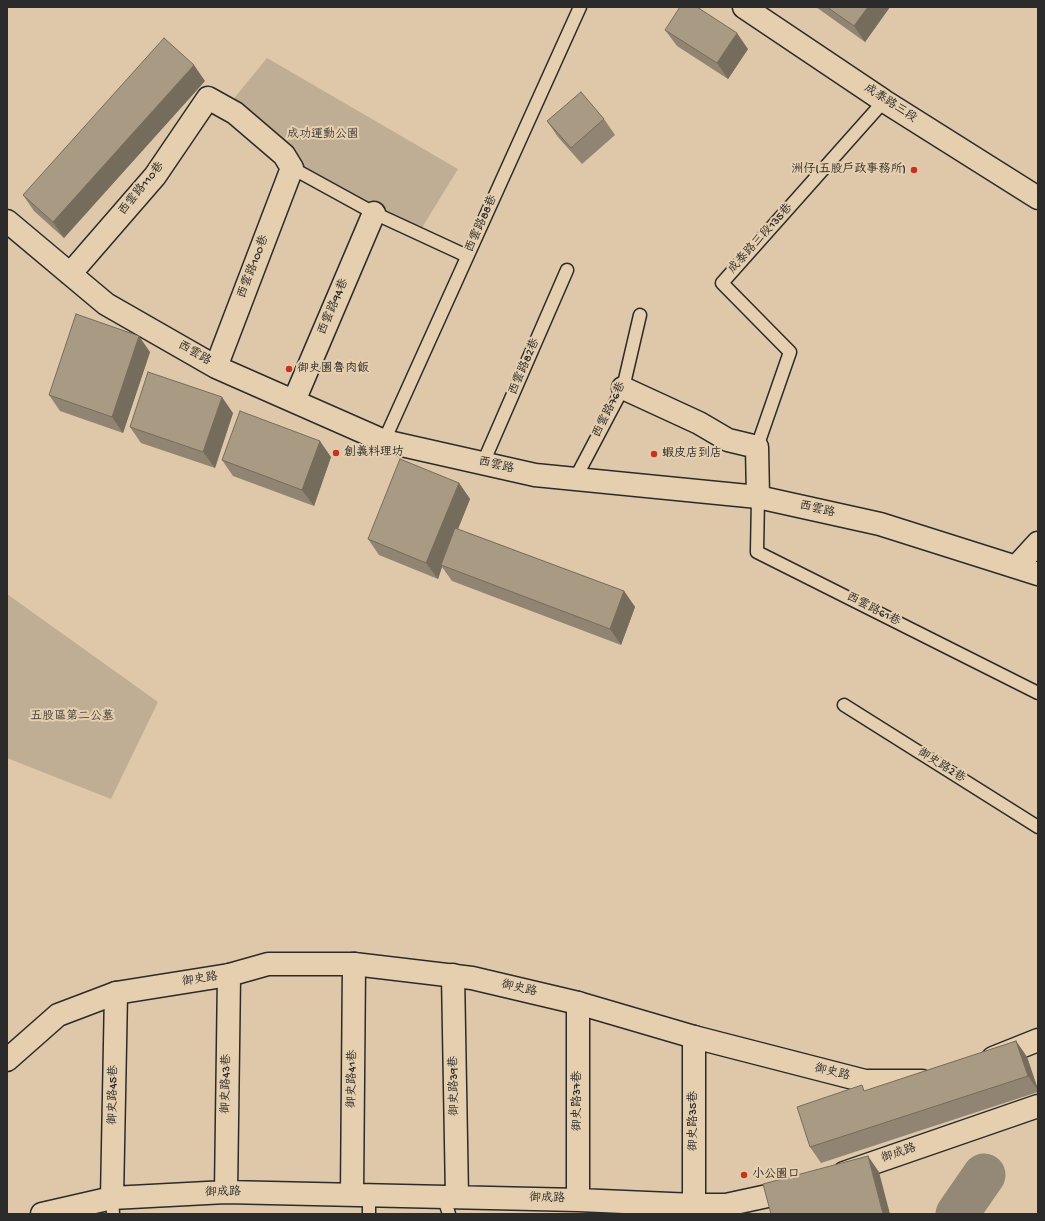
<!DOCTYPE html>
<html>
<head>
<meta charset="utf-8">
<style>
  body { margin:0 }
  #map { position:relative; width:1045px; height:1221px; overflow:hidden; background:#dec8a9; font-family:"Gochi Hand",sans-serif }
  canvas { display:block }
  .frame { position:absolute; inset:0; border:8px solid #2b2b2b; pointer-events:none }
</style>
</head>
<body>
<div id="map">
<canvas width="1045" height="1221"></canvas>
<div class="frame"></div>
</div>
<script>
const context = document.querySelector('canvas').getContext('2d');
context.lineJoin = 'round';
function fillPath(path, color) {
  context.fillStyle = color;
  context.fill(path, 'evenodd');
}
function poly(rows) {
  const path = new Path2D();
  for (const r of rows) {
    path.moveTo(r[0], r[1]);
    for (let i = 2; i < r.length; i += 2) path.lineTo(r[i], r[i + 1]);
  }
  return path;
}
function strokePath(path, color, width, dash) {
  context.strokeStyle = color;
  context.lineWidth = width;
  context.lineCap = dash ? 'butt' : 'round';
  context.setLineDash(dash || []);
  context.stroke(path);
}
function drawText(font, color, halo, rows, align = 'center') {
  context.font = font + ' "Gochi Hand","LXGW WenKai TC",sans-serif';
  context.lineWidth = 4;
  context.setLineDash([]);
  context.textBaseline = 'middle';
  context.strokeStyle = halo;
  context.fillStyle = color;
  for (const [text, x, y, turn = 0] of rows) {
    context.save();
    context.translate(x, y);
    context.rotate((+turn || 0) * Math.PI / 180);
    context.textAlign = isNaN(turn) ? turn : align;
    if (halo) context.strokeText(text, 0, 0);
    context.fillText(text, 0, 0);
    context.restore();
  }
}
const green = poly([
  [267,58,458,169,420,231,297,165,231,102],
  [7,594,158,702,111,799,7,758]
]);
const river = poly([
  [957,1214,984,1175]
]);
const lane = poly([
  [292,168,374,213,467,256],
  [384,441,580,7],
  [757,447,790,352,722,283,884,101],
  [483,463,567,270],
  [575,479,623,388,640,315],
  [758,497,757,552,1038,693],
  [844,705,1038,827],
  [443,1196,449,1214],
  [112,1198,113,1214],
  [369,1214,369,1195]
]);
const street = poly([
  [7,221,106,304,216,367,384,441,535,475,758,497,880,524,1038,574],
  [70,274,155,176,208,98,235,113,284,155,292,168,216,367],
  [623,388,699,423,728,440,757,447,758,497],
  [294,401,374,213],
  [1016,567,1038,543],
  [453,975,457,1197],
  [694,1037,694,1205],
  [844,1173,1038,1106],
  [226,1192,229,975],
  [352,1194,354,964],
  [112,1198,116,993],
  [578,1200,578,1003],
  [42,1214,112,1198,226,1192,578,1200,694,1205,726,1205,795,1190]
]);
const secondary = poly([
  [744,7,884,101,1038,198],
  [993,1058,1038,1040],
  [7,1060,58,1015,116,993,229,975,268,964,354,964,472,978,578,1003,694,1037,865,1081,922,1081]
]);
const wall = poly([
  [816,7,890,7,865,42],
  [665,30,748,49,728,79,677,46],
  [205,81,64,238,34,211,23,195],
  [604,119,615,135,582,164,558,137,547,121],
  [150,352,123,433,60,411,49,395],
  [233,413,215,468,141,443,130,427],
  [331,457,314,506,233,476,222,460],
  [459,483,470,499,458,529,624,591,635,607,621,645,452,581,442,567,438,579,379,555,368,539],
  [1016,1041,1027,1057,1038,1089,1038,1092,821,1163,810,1147,866,1091]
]);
const shadedWall = poly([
  [868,7,890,7,865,42,854,26],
  [737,33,748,49,728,79,717,63],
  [194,65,205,81,64,238,53,222],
  [139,336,150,352,123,433,112,417],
  [222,397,233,413,215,468,203,452],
  [320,441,331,457,314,506,302,490],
  [459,483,470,499,443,566,441,565,442,567,438,579,426,563],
  [624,591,635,607,621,645,610,629],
  [1016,1041,1027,1057,1038,1090,1028,1076],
  [868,1156,879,1172,890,1214,883,1214]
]);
const building = poly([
  [680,7,697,7,737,33,717,63,665,30,680,7],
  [827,7,868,7,854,26,827,7],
  [164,38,194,65,53,222,23,195,164,38],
  [581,92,604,119,571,148,547,121,581,92],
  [76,314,139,336,112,417,49,395,76,314],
  [148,372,222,397,203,452,130,427,148,372],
  [240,411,320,441,302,490,222,460,240,411],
  [400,459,459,483,426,563,368,539,400,459],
  [455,528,624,591,610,629,441,565,455,528],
  [1016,1041,1028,1076,810,1147,797,1107,862,1085,864,1091,1016,1041],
  [868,1156,883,1214,771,1214,763,1184,868,1156]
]);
const markers = [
  [914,170,4,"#c8321e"],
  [289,369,4,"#c8321e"],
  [336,453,4,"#c8321e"],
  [654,454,4,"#c8321e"],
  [744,1175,4,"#c8321e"]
];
const streetNames = [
  ["成泰路三段",890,104,33],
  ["西雲路110巷",142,189,-51],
  ["西雲路88巷",482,224,-66],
  ["成泰路三段135巷",761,239,-48],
  ["西雲路100巷",254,267,-69],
  ["西雲路94巷",334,307,-67],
  ["西雲路",194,354,30],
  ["西雲路82巷",525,367,-67],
  ["西雲路76巷",610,410,-64],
  ["西雲路",496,466,13],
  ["西雲路",817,510,13],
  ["西雲路61巷",873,610,27],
  ["御史路2巷",941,766,32],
  ["御史路",200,980,-9],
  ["御史路",519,989,13],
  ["御史路",832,1073,14],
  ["御史路41巷",353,1079,-89],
  ["御史路43巷",227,1084,-89],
  ["御史路39巷",455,1086,-91],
  ["御史路45巷",114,1095,-89],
  ["御史路37巷",578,1101,-90],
  ["御史路35巷",694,1121,-90],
  ["御成路",899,1154,-19],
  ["御成路",223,1193,-1],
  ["御成路",547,1199,1]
];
const parkNames = [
  ["成功運動公園",323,135],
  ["五股區第二公墓",72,717]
];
const poiNames = [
  ["洲仔(五股戶政事務所)",906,170,"right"],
  ["御史園魯肉飯",297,369],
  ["創義料理坊",344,453],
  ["蝦皮店到店",662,454],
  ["小公園口",752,1175]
];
fillPath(green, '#c0ae94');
strokePath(river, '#948876', 43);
strokePath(lane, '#2b2b2b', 15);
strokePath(street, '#2b2b2b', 25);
strokePath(secondary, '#2b2b2b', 25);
strokePath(lane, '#e5cfae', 12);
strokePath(street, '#e5cfae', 22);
strokePath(secondary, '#e5cfae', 22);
fillPath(wall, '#918472');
fillPath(shadedWall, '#766c5c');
fillPath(building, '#a99a84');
strokePath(building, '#766c5c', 1);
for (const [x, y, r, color] of markers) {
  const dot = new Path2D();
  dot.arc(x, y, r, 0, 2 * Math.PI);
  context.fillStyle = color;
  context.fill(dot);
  strokePath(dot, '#e5cfae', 1.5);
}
drawText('12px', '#2b2b2b', '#e5cfae', streetNames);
drawText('12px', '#413f3b', '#e5cfae', parkNames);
drawText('12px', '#2b2b2b', '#e5cfae', poiNames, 'left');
</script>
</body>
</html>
